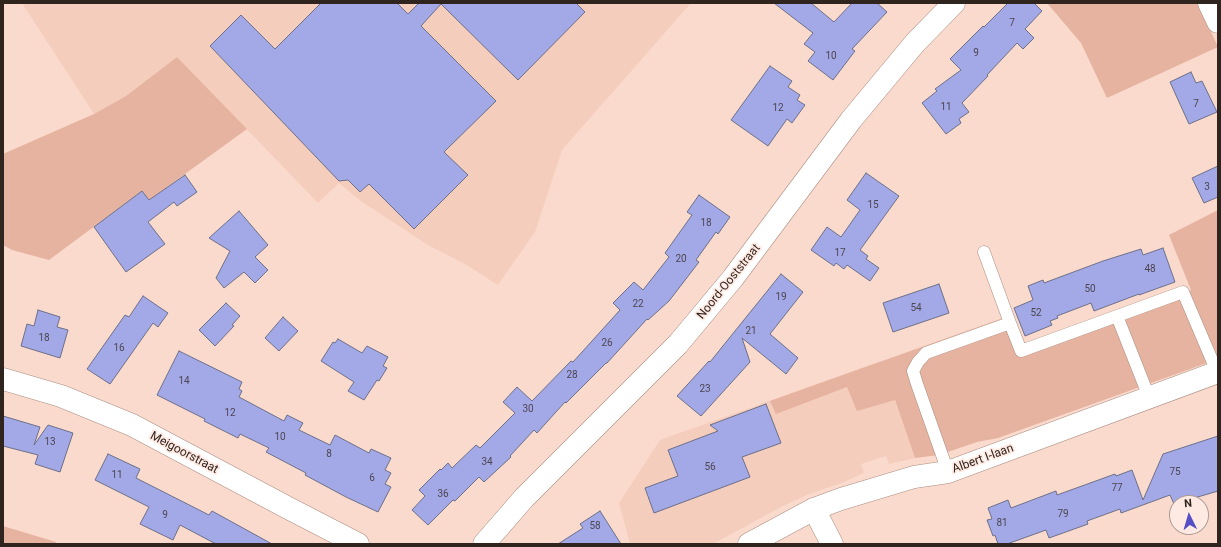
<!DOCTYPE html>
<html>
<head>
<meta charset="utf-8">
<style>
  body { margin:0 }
  #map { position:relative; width:1221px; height:547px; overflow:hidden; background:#fadacd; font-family:Roboto,sans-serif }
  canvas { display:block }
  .frame { position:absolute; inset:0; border:4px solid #30241f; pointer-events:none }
  .north { position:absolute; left:1169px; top:495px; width:40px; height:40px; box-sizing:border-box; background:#feeae2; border:1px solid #ac9b94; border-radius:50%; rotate:355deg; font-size:11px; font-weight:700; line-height:16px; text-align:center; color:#30241f }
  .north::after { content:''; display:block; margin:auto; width:14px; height:18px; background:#554fc6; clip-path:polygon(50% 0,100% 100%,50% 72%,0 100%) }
</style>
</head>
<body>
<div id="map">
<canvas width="1221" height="547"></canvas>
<div class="frame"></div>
<div class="north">N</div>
</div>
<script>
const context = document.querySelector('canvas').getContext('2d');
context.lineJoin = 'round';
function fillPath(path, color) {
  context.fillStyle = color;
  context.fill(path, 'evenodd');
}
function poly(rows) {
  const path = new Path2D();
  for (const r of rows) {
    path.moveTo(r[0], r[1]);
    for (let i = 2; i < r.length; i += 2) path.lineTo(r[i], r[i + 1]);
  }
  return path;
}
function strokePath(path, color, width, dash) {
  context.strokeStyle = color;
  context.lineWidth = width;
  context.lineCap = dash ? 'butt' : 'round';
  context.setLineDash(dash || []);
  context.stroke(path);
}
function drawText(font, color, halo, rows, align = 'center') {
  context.font = font + ' Roboto,sans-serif';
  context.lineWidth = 3.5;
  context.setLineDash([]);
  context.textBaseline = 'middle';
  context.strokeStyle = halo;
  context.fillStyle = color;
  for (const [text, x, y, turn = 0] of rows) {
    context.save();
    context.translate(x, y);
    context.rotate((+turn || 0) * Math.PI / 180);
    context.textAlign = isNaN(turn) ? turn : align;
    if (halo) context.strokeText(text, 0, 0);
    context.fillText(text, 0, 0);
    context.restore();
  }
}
const built = poly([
  [22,3,691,3,562,150,535,232,498,285,465,264,428,245,362,202,339,183,318,203,177,57,126,96,94,114],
  [881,361,915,458,889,464,886,456,861,464,864,473,844,482,807,495,783,506,713,544,630,544,619,503,660,440]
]);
const green = poly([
  [1047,3,1198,3,1218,47,1107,98,1081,43],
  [177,57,247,129,149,200,142,191,49,260,12,250,3,245,3,154,94,114,126,96],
  [1218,210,1218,359,998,438,977,442,939,455,915,458,895,400,857,411,847,387,776,414,770,401,1003,318,1019,354,1191,290,1169,235],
  [3,526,56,542,56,544,3,544]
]);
const building = poly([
  [321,3,397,3,408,14,419,3,576,3,585,12,518,80,441,4,421,26,496,101,444,152,468,175,414,229,369,184,360,192,348,180,339,181,210,46,241,15,275,49,321,3],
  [774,3,811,3,834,22,852,3,877,3,887,12,852,49,855,51,833,80,808,61,815,52,804,44,813,33,774,3],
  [1008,3,1034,3,1042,11,1025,29,1034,38,1023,49,1017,43,987,75,988,76,962,103,969,112,959,119,961,123,946,134,922,103,937,91,935,89,961,70,950,59,983,26,984,27,1008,3],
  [770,66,792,81,788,87,800,95,797,100,805,105,792,123,787,119,768,146,731,120,770,66],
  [1191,72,1196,83,1202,81,1217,112,1189,124,1170,82,1191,72],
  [1218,166,1218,197,1204,203,1192,178,1218,166],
  [866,173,899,196,860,250,868,256,866,259,879,268,870,281,847,265,844,269,836,263,834,266,811,250,827,227,841,237,860,210,847,200,866,173],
  [185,175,197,192,177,206,174,202,148,222,165,244,126,272,94,227,142,191,149,200,185,175],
  [699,195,730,217,718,234,716,232,696,260,699,262,669,301,648,320,647,319,607,363,606,363,566,403,565,402,537,433,534,430,510,456,511,457,484,482,479,477,455,501,453,500,428,525,412,510,425,496,419,490,440,469,441,470,448,463,452,468,476,445,480,448,515,413,503,402,517,387,532,401,571,361,573,362,620,310,613,303,634,282,643,290,669,257,665,253,692,215,687,212,699,195],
  [239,211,268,245,255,257,268,270,255,283,244,272,224,288,216,278,230,251,209,238,239,211],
  [1163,248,1175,282,1139,295,1139,294,1094,311,1091,303,1057,316,1058,318,1050,321,1052,325,1025,336,1014,308,1033,300,1028,286,1043,280,1044,283,1103,261,1141,249,1143,255,1163,248],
  [781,274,803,292,770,334,798,358,786,374,742,338,750,362,701,416,677,396,709,361,710,362,781,274],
  [939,284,949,313,893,332,883,303,939,284],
  [143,296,168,313,158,327,153,323,110,384,87,369,125,315,129,317,143,296],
  [226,303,240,316,232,325,234,326,215,346,199,330,226,303],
  [38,310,60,317,57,327,68,330,60,358,21,346,27,324,34,326,38,310],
  [283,317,298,331,279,351,265,338,283,317],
  [338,339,362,353,367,346,388,357,383,366,387,368,379,381,377,380,364,400,348,391,354,382,321,361,333,342,335,343,338,339],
  [179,351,242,382,239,389,242,391,239,397,284,421,287,415,303,423,299,430,330,445,335,435,369,453,371,449,391,458,385,470,391,473,385,484,391,487,378,512,346,497,305,475,306,473,266,452,269,448,240,434,238,438,204,421,205,419,157,395,179,351],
  [766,404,781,443,742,457,750,477,654,513,645,488,678,476,668,450,718,431,710,425,766,404],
  [3,416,40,427,34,445,48,425,73,433,60,472,35,464,38,455,3,446,3,416],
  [1218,436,1218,491,1174,504,1170,495,1121,513,1120,509,1087,521,1088,524,1049,538,1046,530,1007,544,998,544,995,535,993,536,987,520,992,519,988,508,1008,500,1011,508,1056,491,1057,495,1115,474,1116,476,1132,470,1143,500,1163,454,1218,436],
  [108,454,140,469,136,478,209,515,212,511,272,544,216,544,180,525,173,540,140,524,149,507,95,480,108,454],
  [600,511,621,544,558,544,583,528,580,524,600,511]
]);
const service = poly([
  [1117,316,1149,397],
  [1010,323,1021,351,1183,292,1217,372],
  [948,472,917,384,913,371,918,362,926,353,1010,323,984,252]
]);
const minor = poly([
  [1209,3,1218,22],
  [3,379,61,396,132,425,292,510,358,544],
  [814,509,832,544],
  [484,544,524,498,678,344,733,278,851,120,915,43,954,3]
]);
const tertiary = poly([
  [749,544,814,509,841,499,914,477,948,472,1218,372]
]);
const numberNames = [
  ["7",1012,23],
  ["9",976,53],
  ["10",831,56],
  ["7",1196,104],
  ["11",946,107],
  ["12",778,108],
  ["3",1207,187],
  ["15",873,205],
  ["18",706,223],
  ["17",840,253],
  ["20",681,259],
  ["48",1150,269],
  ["50",1090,289],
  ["19",781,297],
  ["22",638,304],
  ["54",916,308],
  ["52",1036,313],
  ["21",751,331],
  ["18",44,338],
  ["26",607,343],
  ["16",119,348],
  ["28",572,375],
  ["14",184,381],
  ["23",705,389],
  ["30",528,409],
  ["12",230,413],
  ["10",280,437],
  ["13",50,442],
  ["8",329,454],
  ["34",487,462],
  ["56",710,467],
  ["75",1175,472],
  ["11",117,475],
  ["6",372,478],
  ["77",1117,488],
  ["36",443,494],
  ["79",1063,514],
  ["9",165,515],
  ["81",1002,523],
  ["58",595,526]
];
const streetNames = [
  ["Noord-Ooststraat",729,282,-51],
  ["Meigoorstraat",184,453,28],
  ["Albert I-laan",983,459,-20]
];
fillPath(built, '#f5cdbd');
fillPath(green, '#e5b39f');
fillPath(building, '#a3a9e6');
strokePath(building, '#6c6f88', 1);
strokePath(service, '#aa8d81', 13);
strokePath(minor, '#aa8d81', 23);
strokePath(tertiary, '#aa8d81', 23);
strokePath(service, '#fff', 12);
strokePath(minor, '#fff', 22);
strokePath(tertiary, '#fff', 22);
drawText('10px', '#4d4551', null, numberNames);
drawText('12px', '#30241f', '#feeae2', streetNames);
</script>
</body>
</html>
